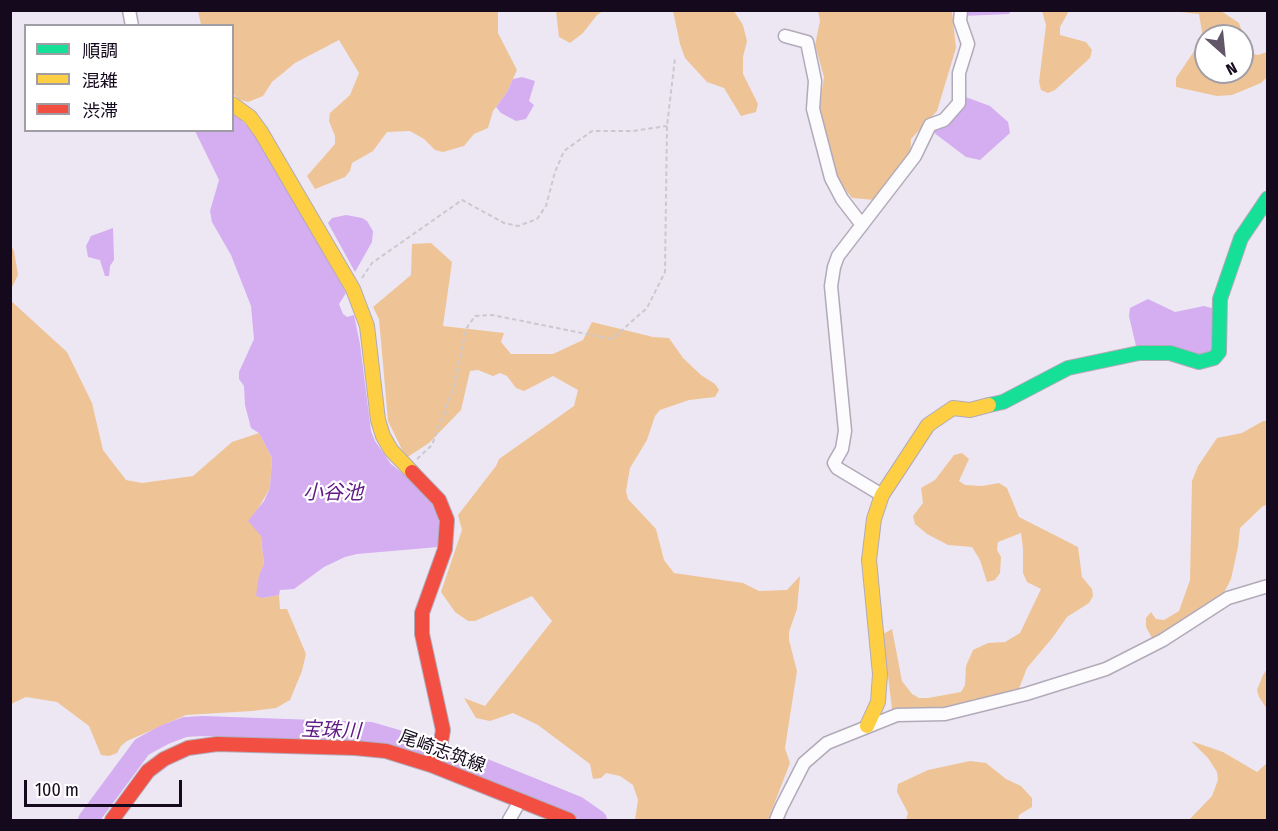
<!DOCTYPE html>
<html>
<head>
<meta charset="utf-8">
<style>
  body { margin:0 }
  #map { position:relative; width:1278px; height:831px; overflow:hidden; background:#ede7f3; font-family:"Fira Sans Condensed","Noto Sans JP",sans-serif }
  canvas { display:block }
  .frame { position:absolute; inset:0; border:12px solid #150a1d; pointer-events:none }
  .legend { position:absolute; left:24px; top:24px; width:210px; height:108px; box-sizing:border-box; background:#fff; border:2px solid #a19da5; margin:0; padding:8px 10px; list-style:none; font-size:18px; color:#150a1d }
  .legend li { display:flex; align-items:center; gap:12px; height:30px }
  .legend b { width:30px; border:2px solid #a19da5 }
  .north { position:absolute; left:1194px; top:24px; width:60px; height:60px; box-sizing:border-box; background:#fff; border:2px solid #a19da5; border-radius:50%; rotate:153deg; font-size:16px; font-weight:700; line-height:24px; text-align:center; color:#150a1d }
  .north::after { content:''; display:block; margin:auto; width:21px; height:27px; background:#615768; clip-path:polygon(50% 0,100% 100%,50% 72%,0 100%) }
  .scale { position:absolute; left:24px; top:780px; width:158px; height:27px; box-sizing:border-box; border:3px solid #150a1d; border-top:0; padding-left:8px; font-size:18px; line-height:21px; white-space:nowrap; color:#150a1d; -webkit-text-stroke:4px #fff; paint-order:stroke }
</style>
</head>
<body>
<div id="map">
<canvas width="1278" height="831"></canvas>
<div class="frame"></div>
<ul class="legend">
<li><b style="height:8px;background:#16e098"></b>順調</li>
<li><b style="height:8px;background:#ffcf43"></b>混雑</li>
<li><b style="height:8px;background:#f24e42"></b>渋滞</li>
</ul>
<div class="north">N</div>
<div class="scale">100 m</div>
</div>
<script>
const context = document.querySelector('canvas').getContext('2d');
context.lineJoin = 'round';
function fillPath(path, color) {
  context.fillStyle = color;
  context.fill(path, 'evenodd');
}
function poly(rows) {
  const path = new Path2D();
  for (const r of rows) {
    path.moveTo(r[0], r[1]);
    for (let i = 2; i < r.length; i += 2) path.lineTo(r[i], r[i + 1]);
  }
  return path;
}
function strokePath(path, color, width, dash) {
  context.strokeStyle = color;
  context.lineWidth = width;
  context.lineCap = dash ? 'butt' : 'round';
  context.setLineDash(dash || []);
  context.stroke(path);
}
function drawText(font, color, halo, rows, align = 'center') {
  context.font = font + ' "Fira Sans Condensed","Noto Sans JP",sans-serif';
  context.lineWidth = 4.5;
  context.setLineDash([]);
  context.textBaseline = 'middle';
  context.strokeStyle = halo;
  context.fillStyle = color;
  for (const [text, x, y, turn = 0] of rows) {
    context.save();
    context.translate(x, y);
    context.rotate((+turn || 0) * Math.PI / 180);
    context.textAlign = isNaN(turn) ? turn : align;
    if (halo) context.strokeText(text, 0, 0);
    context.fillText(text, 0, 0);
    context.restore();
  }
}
const green = poly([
  [198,11,498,11,498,33,517,70,507,92,493,111,488,128,474,134,464,146,443,152,435,150,424,139,410,131,387,132,373,151,352,163,350,171,345,177,315,189,307,176,335,144,335,136,329,121,330,113,350,95,359,73,339,40,295,63,272,82,263,96,248,102,240,100,233,94,232,26,201,25],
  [556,11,556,10,603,11,597,15,583,33,570,43,559,37],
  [673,11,734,11,743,25,747,41,743,57,743,74,758,104,756,112,741,116,724,88,707,82,685,58,680,44],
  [818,11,952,11,956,48,937,111,911,139,910,160,875,200,852,198,837,179,819,109,824,77,815,45,820,21],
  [1042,11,1069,11,1060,27,1060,35,1086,42,1092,50,1090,58,1055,90,1048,93,1041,90,1039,82,1046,25],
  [1171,11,1221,11,1239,23,1250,53,1258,55,1267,52,1267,77,1261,83,1232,95,1217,96,1176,87,1176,78,1203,38,1199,14],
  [1206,36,1242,36,1242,72,1206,72],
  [431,243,452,262,443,326,504,333,501,342,511,354,553,354,583,340,592,322,653,337,669,338,683,358,701,375,715,384,719,390,715,397,689,400,660,410,655,416,647,440,630,468,626,491,628,499,656,529,664,560,674,573,743,583,759,591,787,590,800,576,797,609,789,632,789,640,797,671,785,748,790,763,768,820,635,820,638,800,633,785,620,776,606,773,601,778,593,779,590,764,538,725,513,713,490,721,476,718,464,698,485,706,552,621,532,596,475,621,468,621,455,612,441,592,462,530,458,515,496,466,499,459,574,406,578,390,553,376,524,391,516,388,507,376,500,373,493,376,478,370,470,371,461,410,429,443,406,458,388,421,379,319,373,307,411,275,412,244],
  [10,244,14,251,18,275,11,289],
  [10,300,67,352,92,403,103,450,126,480,142,483,193,476,232,442,259,433,272,458,270,488,255,514,261,536,264,565,259,575,263,598,279,595,280,609,287,609,306,654,302,671,290,700,276,708,252,711,186,715,127,741,121,746,117,753,109,756,101,755,89,726,57,702,26,697,11,704],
  [1263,421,1267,421,1267,505,1263,506,1240,528,1238,547,1231,579,1212,616,1115,672,1113,669,1135,656,1131,648,1152,638,1146,627,1146,618,1151,612,1156,619,1164,620,1179,611,1190,580,1192,481,1198,466,1217,438,1242,433],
  [962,453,969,459,959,481,965,485,982,486,999,483,1007,488,1019,517,1078,547,1082,577,1092,589,1093,596,1089,603,1067,617,1053,637,1027,668,1018,691,948,711,892,709,883,634,892,629,902,681,912,694,919,698,928,698,961,692,965,685,966,666,973,650,988,643,1005,642,1020,633,1041,589,1027,582,1023,573,1023,549,1021,533,998,542,997,550,1001,557,1000,573,995,580,987,582,980,560,972,547,948,545,927,534,915,524,913,516,923,503,921,488,935,480,954,455],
  [1267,669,1267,709,1259,697,1257,690,1263,675],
  [1191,741,1223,752,1257,772,1267,763,1267,820,1189,820,1212,796,1218,780,1217,772,1208,758],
  [970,761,986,763,1006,779,1021,786,1032,798,1032,807,1019,815,1018,820,906,820,908,813,897,792,898,784,928,770]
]);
const water = poly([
  [963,11,1011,11,1009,14,962,16],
  [522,77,535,81,529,101,534,105,526,119,516,121,501,113,496,107,507,92,513,79],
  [963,96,990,106,1008,122,1010,133,980,160,966,157,929,129],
  [233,114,240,119,262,142,346,293,339,304,343,314,347,317,354,315,360,344,371,431,375,441,391,464,424,491,438,514,440,532,438,547,357,554,345,557,324,567,294,589,280,590,279,595,263,598,256,596,259,575,264,564,261,536,248,521,264,501,270,488,272,458,259,433,251,428,245,405,244,386,239,379,239,372,254,339,251,306,231,255,212,222,210,211,219,180,195,131,232,130],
  [346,215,362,218,367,221,373,231,372,242,355,272,328,223,332,218],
  [113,228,114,260,110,266,109,276,105,276,100,260,88,257,86,246,91,236],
  [1148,299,1175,312,1204,306,1215,309,1212,351,1203,355,1136,346,1129,316,1130,308]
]);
const river = poly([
  [88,820,142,747,164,735,185,727,203,726,371,732,456,757,577,806,597,820]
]);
const path = poly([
  [362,278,372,263,462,200,504,223,518,226,537,219,546,206,555,172,564,151,592,131,633,131,667,126],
  [417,459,432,445,453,390,466,329,475,316,492,315,612,339,647,308,665,272,667,126,675,58]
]);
const street = poly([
  [129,10,132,26],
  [785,36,807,42,815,81,813,109,831,178,842,199,862,225],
  [882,495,837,468,834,463,842,449,845,431,831,286,834,267,838,256,915,156,930,125,944,120,959,103,959,73,968,44,960,21,961,10],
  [509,820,520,801],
  [776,820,781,808,804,763,827,743,897,715,945,714,1026,694,1106,669,1163,640,1228,598,1268,586]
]);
const fast = poly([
  [989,405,1003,402,1068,368,1139,353,1170,353,1199,362,1214,358,1219,352,1220,299,1241,238,1268,198]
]);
const slow = poly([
  [232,104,250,117,261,132,353,289,367,326,378,420,383,436,391,450,412,472],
  [867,726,878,702,880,674,869,560,874,519,882,495,928,425,953,408,970,410,989,405]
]);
const jam = poly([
  [412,472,439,500,447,520,445,549,422,613,422,634,443,730,441,742,431,765],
  [112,820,148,771,164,759,188,748,217,744,355,748,386,751,431,765,569,820]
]);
const streetNames = [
  ["尾崎志筑線",442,752,20]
];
const waterNames = [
  ["小谷池",333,493],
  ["宝珠川",331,731,2]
];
fillPath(green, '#eec497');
fillPath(water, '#d4aef0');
strokePath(river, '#d4aef0', 20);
strokePath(street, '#b2aab9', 15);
strokePath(fast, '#b2aab9', 16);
strokePath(slow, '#b2aab9', 16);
strokePath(jam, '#b2aab9', 16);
strokePath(path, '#cbc9ce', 2, [4.5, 3]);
strokePath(street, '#fcfbfd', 12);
strokePath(fast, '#16e098', 14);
strokePath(slow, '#ffcf43', 14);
strokePath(jam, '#f24e42', 14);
drawText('18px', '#150a1d', '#fff', streetNames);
drawText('italic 20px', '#611c86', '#fff', waterNames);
</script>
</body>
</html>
